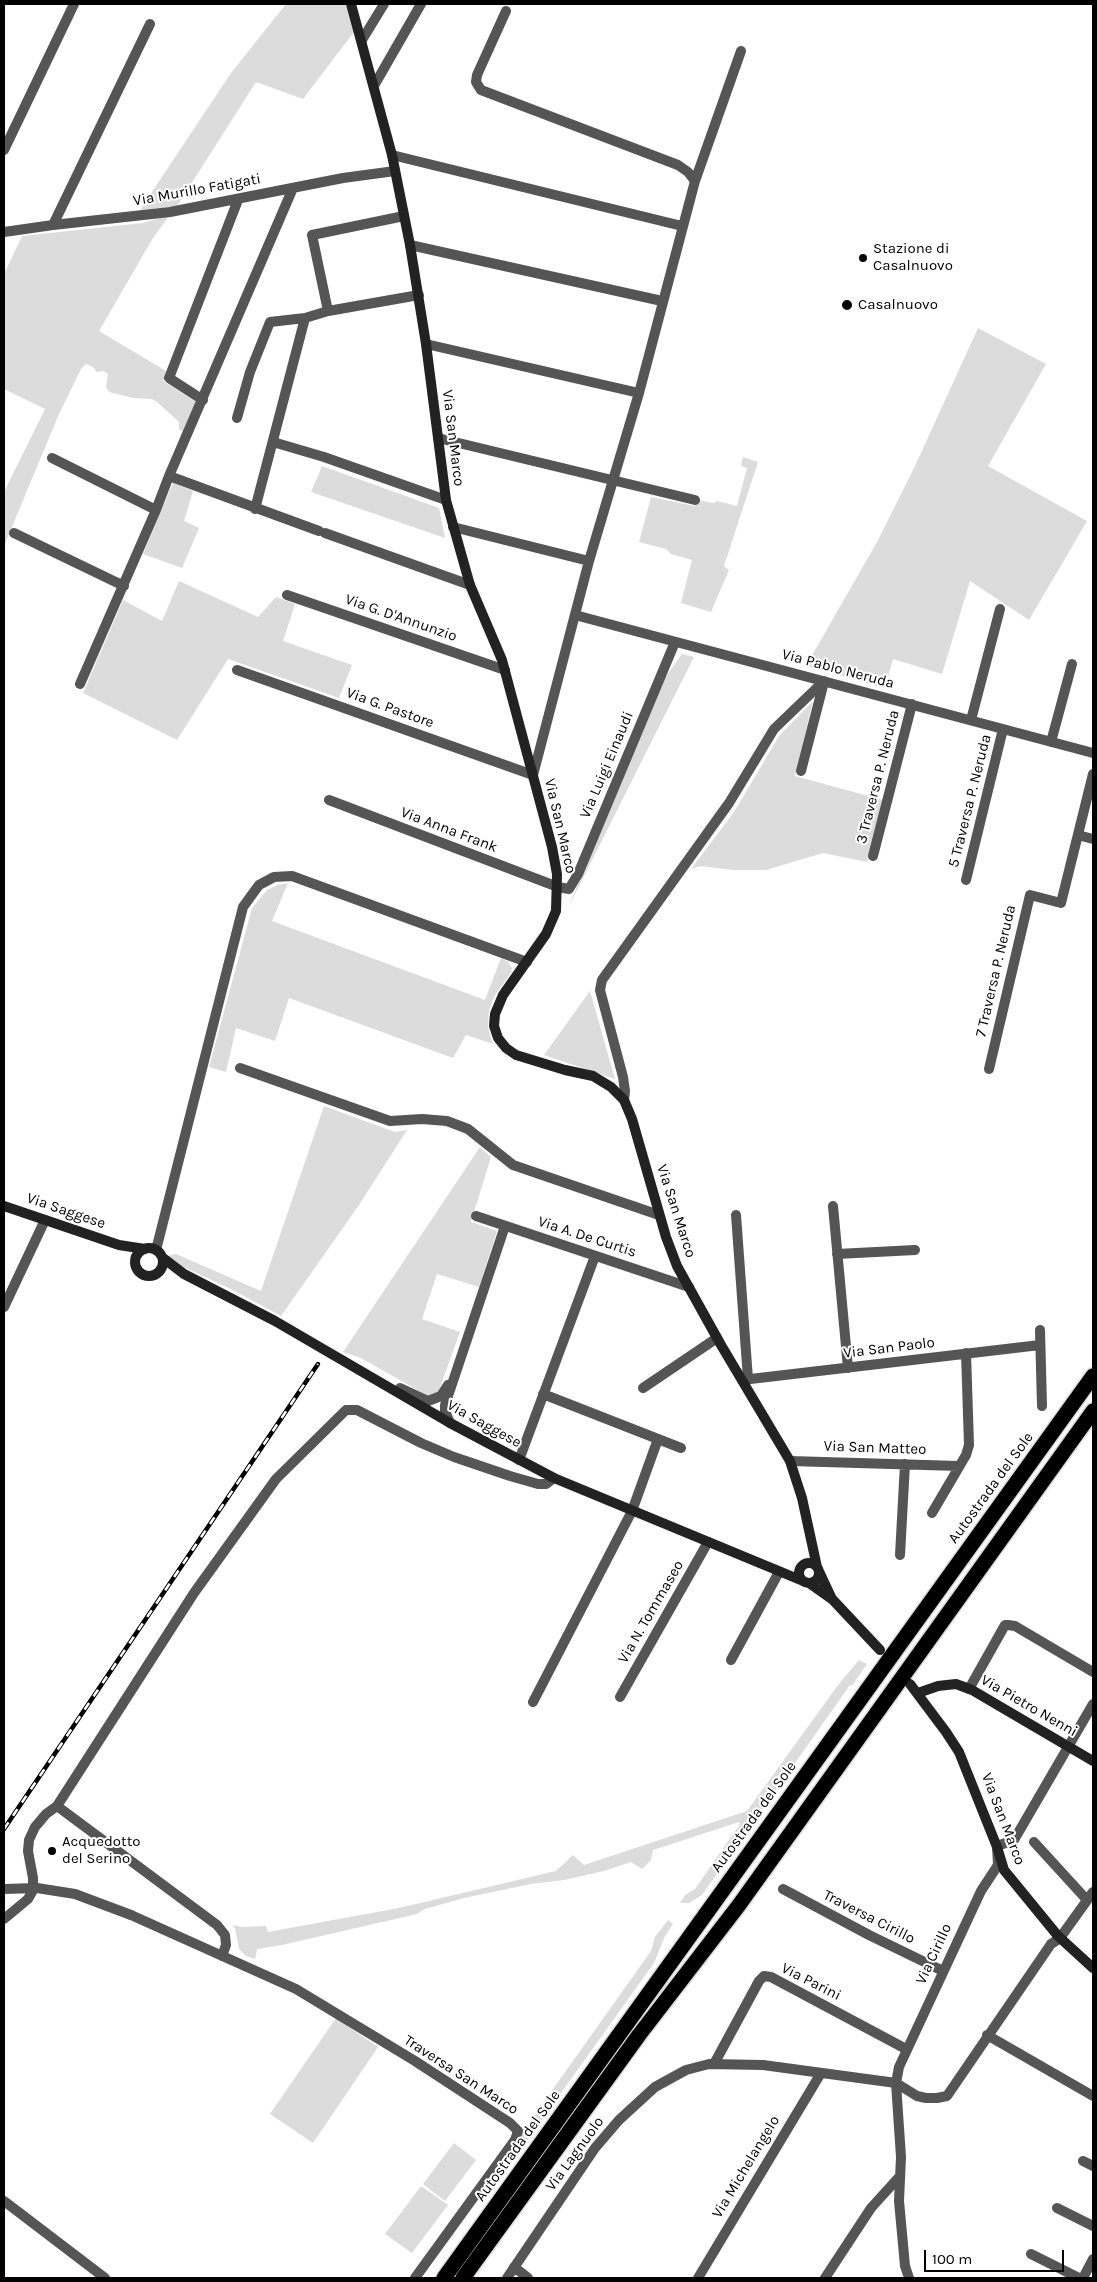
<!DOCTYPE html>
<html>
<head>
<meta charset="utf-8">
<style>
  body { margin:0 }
  #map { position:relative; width:1097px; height:2282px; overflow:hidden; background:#fff; font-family:Karla,sans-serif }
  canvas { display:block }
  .frame { position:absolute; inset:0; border:5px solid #000; pointer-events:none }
  .scale { position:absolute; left:924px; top:2250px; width:140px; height:22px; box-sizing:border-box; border:2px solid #000; border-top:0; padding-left:6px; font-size:15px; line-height:18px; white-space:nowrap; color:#000; -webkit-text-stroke:4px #fff; paint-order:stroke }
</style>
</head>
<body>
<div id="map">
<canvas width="1097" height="2282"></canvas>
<div class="frame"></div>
<div class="scale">100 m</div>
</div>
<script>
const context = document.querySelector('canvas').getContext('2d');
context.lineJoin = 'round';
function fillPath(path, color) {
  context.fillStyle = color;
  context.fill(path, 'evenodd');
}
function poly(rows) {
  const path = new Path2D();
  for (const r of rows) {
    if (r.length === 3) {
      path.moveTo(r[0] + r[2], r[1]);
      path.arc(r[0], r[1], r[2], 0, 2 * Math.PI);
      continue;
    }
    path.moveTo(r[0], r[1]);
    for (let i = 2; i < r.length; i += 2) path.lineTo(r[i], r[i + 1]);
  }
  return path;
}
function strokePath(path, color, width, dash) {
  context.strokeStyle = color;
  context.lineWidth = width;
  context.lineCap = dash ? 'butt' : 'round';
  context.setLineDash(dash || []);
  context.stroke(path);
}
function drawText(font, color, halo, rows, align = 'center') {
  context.font = font + ' Karla,sans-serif';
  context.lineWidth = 4;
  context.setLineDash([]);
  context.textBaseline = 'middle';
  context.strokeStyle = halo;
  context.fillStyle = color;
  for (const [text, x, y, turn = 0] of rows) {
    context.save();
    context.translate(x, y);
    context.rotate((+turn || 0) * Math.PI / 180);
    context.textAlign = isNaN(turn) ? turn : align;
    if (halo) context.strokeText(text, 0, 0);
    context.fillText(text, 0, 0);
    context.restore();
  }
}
const green = poly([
  [286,4,346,4,354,32,303,99,256,82,177,206,140,210,231,73],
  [170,215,153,238,99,331,166,371,163,381,196,402,183,432,179,429,179,422,157,402,152,399,133,398,109,392,106,387,108,374,103,371,97,372,93,367,86,364,81,369,59,414,4,546,4,492,45,409,4,389,4,274,22,236,143,223],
  [978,328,1046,364,988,466,1087,521,1029,620,970,581,942,674,893,659,885,688,806,666,877,542,915,466],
  [743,457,758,462,724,566,729,570,711,612,681,603,692,560,671,554,666,549,639,542,651,497,695,506,697,500,714,503,717,501,737,506,747,468,741,466],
  [322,466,439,508,445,538,311,492],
  [173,483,193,491,184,521,199,528,182,568,143,554],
  [179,581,258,617,276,597,295,604,283,641,352,665,339,698,228,659,177,740,83,693,123,600,162,621],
  [682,654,694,657,568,908,666,676],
  [813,701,795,776,883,800,867,862,823,853,766,870,733,870,701,866,691,869,734,812,779,736],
  [288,883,272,921,485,1000,501,958,508,962,512,968,511,973,495,995,489,1010,488,1027,493,1044,466,1035,453,1058,289,998,275,1041,236,1028,226,1072,209,1067,252,908,267,890,278,885],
  [590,991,615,1079,544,1055],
  [324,1106,395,1132,407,1130,359,1205,281,1316,229,1288,175,1263,168,1256,176,1254,261,1291],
  [480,1147,491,1157,471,1222,497,1231,479,1287,437,1274,422,1319,460,1332,439,1390,437,1394,428,1396,361,1358,343,1352],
  [859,1660,867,1664,852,1686,850,1685,702,1895,689,1903,680,1903,685,1895,695,1889,740,1824,739,1822,653,1850,651,1860,642,1869,631,1862,604,1871,564,1880,531,1884,464,1898,425,1909,417,1914,282,1945,257,1949,255,1959,246,1956,239,1949,235,1928,232,1925,242,1927,266,1926,268,1932,399,1908,556,1871,573,1855,584,1865,747,1811,838,1685],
  [668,1920,673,1924,665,1936,654,1963,483,2202,476,2197,518,2128,524,2130,651,1951,655,1937],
  [336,2018,378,2047,313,2143,270,2114],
  [454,2143,476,2160,445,2201,423,2184],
  [421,2186,448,2205,412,2253,385,2234]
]);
const street = poly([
  [506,11,477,75,476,82,481,90,678,165,688,172,695,181],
  [362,40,384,4],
  [375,84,421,4],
  [4,150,74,4],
  [392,155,682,226],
  [53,225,150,24],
  [4,232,53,225,170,212,343,178,395,171],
  [410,245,662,301],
  [328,311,419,295],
  [426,344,639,393],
  [203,400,169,378,238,200],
  [237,418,250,372,270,322,305,318],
  [438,438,695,500],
  [273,442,324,457,446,500],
  [52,458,156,510],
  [169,476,293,188],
  [255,509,305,318,328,311,312,235,404,216],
  [453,527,589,561],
  [14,533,124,586],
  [325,533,470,585],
  [287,595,505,670],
  [575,615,1093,753],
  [237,670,533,775,589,561,639,393,695,181,741,51],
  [80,684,156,510,169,476,319,531],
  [971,720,1000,609],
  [1051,742,1072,664],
  [801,771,824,682],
  [329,800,558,887,569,889,578,874,675,642],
  [1078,835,1093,839],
  [873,856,912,704],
  [966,880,1003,729],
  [240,1068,390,1121,422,1119,447,1121,468,1129,513,1165,659,1215],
  [989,1069,1030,895,1061,903,1093,774],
  [624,1100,625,1091,623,1077,600,990,602,980,729,803,774,729,824,681],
  [833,1206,848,1368],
  [736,1215,748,1379],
  [476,1216,689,1287],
  [156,1250,243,907,259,885,274,877,292,876,527,962],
  [837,1254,915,1250],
  [4,1307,45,1220],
  [1040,1330,1042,1406],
  [742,1380,1040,1345],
  [400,1388,428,1401,441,1396,448,1385],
  [643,1388,717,1338],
  [543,1394,681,1448],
  [450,1423,445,1411,445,1405,505,1226],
  [519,1460,595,1256],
  [790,1461,959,1466],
  [932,1513,966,1455,969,1445,966,1353],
  [900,1555,905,1464],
  [731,1660,779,1572],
  [969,1689,1005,1625,1008,1625,1015,1626,1093,1672],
  [620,1697,708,1542],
  [533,1702,632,1511,658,1439],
  [57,1806,217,1925,225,1935,226,1945,222,1956],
  [1034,1842,1087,1900],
  [783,1889,869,1935,943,1971],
  [131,1915,296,1989,415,2061,510,2123,518,2131,515,2140,415,2278],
  [4,1919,28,1899,33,1890,33,1878,28,1851,29,1840,35,1827,46,1814,57,1806,194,1593,276,1479,346,1410,357,1410,421,1443,454,1457,510,1476,538,1484,546,1484,554,1478],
  [987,2035,1093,2096],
  [714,2064,759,1981,764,1976,771,1977,906,2049],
  [1083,2161,1093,2166],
  [4,2201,105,2278],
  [1057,2208,1093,2226],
  [1031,2254,1079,2278],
  [514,2267,528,2278],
  [507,2278,595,2148,619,2120,655,2087,686,2070,709,2064,763,2065,896,2083,917,2096,926,2098,937,2098,947,2096,1051,1944,1060,1938,1093,1892],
  [698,2278,821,2073],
  [825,2278,871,2208,900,2176],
  [909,2278,905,2266,899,2201,901,2157,896,2083,899,2067,981,1891,998,1865,997,1846,1014,1840,1093,1704],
  [1083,2278,1093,2259]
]);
const secondary = poly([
  [351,4,392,155,410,245,426,344,446,500,470,585,502,660,552,847,557,874,556,911,546,934,503,995,495,1014,494,1026,498,1038,506,1048,516,1055,565,1070,593,1076,611,1087,624,1100,632,1119,666,1237,677,1266,721,1345,790,1461,802,1498,817,1567],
  [4,1206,119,1245,145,1249],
  [149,1262,14],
  [163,1258,184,1274,275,1321,450,1423,554,1478,803,1581],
  [809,1573,10],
  [818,1569,832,1599],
  [809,1583,833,1600,880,1650],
  [910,1684,946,1732,959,1752,997,1847,1004,1870,1058,1936,1093,1968],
  [918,1693,938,1686,956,1684,972,1690,1093,1761]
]);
const highway = poly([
  [444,2278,1093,1376],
  [463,2278,639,2035,739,1905,1093,1411]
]);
const rail = poly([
  [4,1829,318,1364]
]);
const streetBridge = poly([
  [4,1889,37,1888,75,1894,131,1915]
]);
const markers = [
  [863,258,5,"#000"],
  [847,305,6,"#000"],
  [52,1851,5,"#000"]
];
const streetNames = [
  ["Via Murillo Fatigati",197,190,-10],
  ["Via San Marco",453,438,83],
  ["Via G. D'Annunzio",401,618,19],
  ["Via Pablo Neruda",838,669,15],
  ["Via G. Pastore",390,708,20],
  ["Via Luigi Einaudi",607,765,-67],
  ["3 Traversa P. Neruda",878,777,-76],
  ["5 Traversa P. Neruda",970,801,-76],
  ["Via San Marco",560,826,77],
  ["Via Anna Frank",449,830,21],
  ["7 Traversa P. Neruda",996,971,-77],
  ["Via Saggese",66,1211,19],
  ["Via San Marco",676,1211,72],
  ["Via A. De Curtis",587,1237,18],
  ["Via San Paolo",889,1348,-7],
  ["Via Saggese",484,1424,29],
  ["Via San Matteo",875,1448,2],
  ["Autostrada del Sole",991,1488,-54],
  ["Via N. Tommaseo",651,1612,-60],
  ["Via Pietro Nenni",1029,1706,30],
  ["Autostrada del Sole",754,1817,-54],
  ["Via San Marco",1003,1819,69],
  ["Traversa Cirillo",869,1917,27],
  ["Via Cirillo",934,1954,-65],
  ["Via Parini",811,1982,27],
  ["Traversa San Marco",461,2075,33],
  ["Autostrada del Sole",518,2146,-54],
  ["Via Lagnuolo",575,2154,-54],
  ["Via Michelangelo",746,2167,-59]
];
const poiNames = [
  ["Stazione di",873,249],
  ["Casalnuovo",873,266],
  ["Casalnuovo",858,305],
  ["Acquedotto",62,1842],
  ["del Serino",62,1859]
];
fillPath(green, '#dcdcdc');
strokePath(highway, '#dbdbdb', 18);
strokePath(street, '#555', 10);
strokePath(secondary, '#222', 10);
strokePath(highway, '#000', 15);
strokePath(rail, '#000', 4.5);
strokePath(rail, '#fff', 2.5, [8]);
strokePath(streetBridge, '#555', 10);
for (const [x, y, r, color] of markers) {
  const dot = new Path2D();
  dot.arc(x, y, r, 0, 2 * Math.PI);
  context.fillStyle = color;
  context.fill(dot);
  strokePath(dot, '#fff', 2);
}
drawText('15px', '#000', '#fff', streetNames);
drawText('15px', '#000', '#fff', poiNames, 'left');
</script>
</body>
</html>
